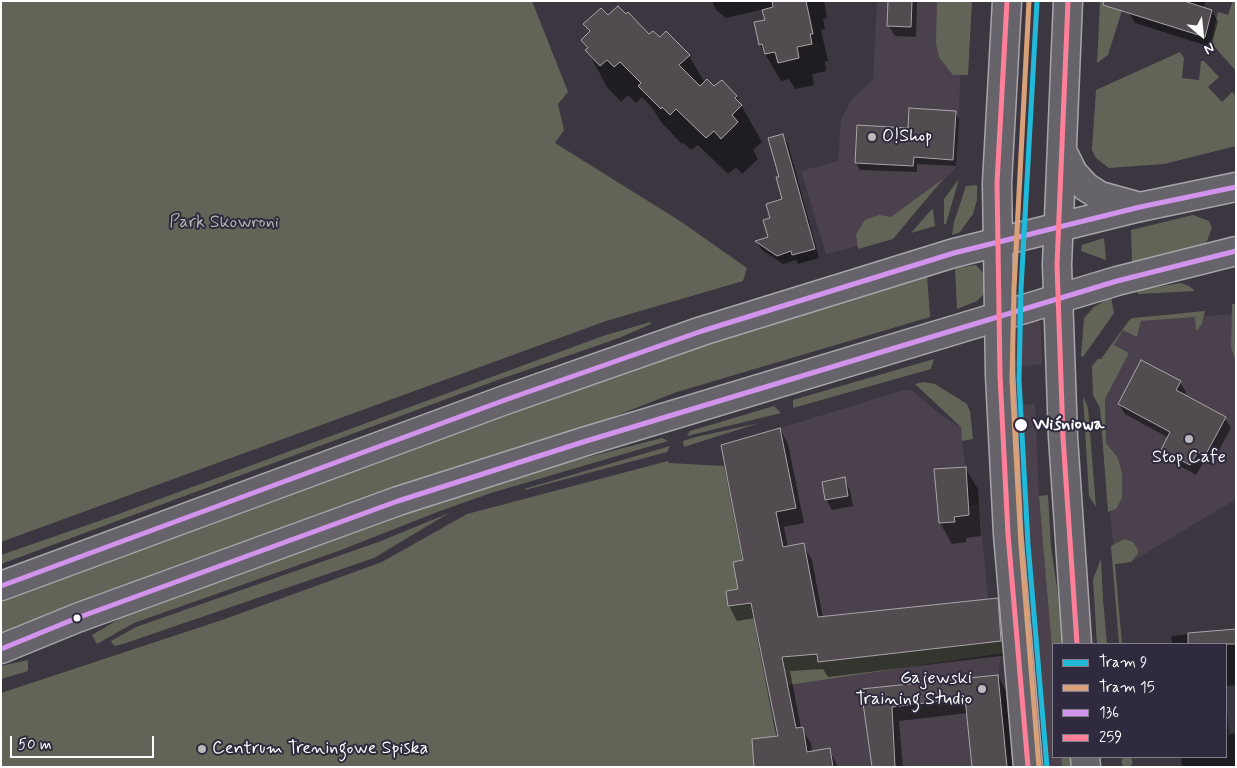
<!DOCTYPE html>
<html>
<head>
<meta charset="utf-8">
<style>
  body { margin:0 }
  #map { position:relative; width:1237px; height:768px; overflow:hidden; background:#3b3640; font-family:Mynerve,sans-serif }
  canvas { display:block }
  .frame { position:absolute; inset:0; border:2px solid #fff; pointer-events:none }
  .legend { position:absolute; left:1052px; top:643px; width:175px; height:115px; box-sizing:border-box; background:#2f2a3d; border:1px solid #827f8b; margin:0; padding:6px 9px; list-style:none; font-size:15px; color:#fff }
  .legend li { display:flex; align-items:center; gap:10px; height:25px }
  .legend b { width:25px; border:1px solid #827f8b }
  .north { position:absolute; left:1177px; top:10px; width:50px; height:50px; -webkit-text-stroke:4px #2f2a3d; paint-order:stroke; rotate:152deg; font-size:14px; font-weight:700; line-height:20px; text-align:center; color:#fff }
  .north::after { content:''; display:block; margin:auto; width:18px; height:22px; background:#fff; clip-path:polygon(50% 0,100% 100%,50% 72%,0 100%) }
  .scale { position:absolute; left:10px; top:736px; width:144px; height:22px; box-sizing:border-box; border:2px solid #fff; border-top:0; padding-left:6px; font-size:15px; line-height:18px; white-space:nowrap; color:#fff; -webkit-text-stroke:4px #2f2a3d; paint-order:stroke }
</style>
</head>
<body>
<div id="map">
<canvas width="1237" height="768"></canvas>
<div class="frame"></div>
<ul class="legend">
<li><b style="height:6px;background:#20b9da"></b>Tram 9</li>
<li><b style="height:6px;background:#d9a179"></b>Tram 15</li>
<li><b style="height:6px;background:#d193ec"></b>136</li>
<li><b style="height:6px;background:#ff8098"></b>259</li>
</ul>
<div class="north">N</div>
<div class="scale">50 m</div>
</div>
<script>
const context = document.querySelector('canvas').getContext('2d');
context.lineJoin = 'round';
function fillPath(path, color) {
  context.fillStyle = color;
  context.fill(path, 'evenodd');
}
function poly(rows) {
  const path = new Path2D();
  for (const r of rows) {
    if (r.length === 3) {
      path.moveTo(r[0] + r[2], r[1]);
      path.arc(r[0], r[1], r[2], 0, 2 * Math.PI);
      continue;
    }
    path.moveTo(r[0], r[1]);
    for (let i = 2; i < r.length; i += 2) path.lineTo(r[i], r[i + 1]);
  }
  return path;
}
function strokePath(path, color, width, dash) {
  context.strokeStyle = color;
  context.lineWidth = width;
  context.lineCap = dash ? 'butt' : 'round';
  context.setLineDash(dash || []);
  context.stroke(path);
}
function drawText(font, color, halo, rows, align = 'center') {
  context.font = font + ' Mynerve,sans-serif';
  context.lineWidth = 4;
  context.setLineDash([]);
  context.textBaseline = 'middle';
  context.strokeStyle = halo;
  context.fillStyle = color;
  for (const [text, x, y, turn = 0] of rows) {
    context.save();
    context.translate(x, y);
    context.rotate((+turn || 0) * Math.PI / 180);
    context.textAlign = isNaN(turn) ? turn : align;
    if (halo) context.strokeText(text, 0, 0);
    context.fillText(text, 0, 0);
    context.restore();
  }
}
const built = poly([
  [877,1,964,1,956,167,890,238,826,254,801,171,838,161,841,120,851,100,873,79],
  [1232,314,1231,347,1236,363,1236,499,1131,562,1115,564,1110,512,1116,509,1118,458,1106,443,1105,399,1129,353,1114,345,1123,330,1140,332,1140,321],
  [1035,318,1040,323,1041,331,1042,364,1010,368,1011,340,1014,328],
  [904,390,912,390,938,413,961,427,969,505,979,504,988,599,998,598,1003,640,998,675,1007,767,784,767,722,446],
  [1035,404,1039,496,1053,660,1053,757,1061,757,1062,767,1043,767,1021,532,1015,405]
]);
const green = poly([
  [1,1,532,1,568,92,558,104,564,130,555,143,680,221,747,268,743,281,606,321,1,542],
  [937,1,972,1,968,75,953,75,939,57,936,44],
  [1100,1,1125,1,1108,55,1097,63],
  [1233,1,1236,1,1236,71,1211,43,1218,12,1228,15],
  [1180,52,1184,58,1182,78,1199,80,1201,61,1204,61,1219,77,1208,87,1222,102,1232,92,1236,95,1236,146,1164,164,1109,168,1096,158,1092,150,1096,90],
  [943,179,893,239,858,249,856,234,865,220,879,215,891,217],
  [959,179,946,224,944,224,944,199],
  [977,185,977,200,973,214,960,232,952,235,954,222,966,186],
  [933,209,935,226,911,233,931,210],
  [1193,215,1209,221,1212,228,1207,241,1202,247,1135,264,1132,262,1131,230],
  [1104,238,1106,260,1081,251,1082,245],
  [976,265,985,275,985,293,977,301,957,309,955,268],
  [927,274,930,317,677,392,592,425,1,636,1,597,606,374],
  [1181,283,1189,286,1195,291,1138,294,1137,290],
  [1111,297,1114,313,1083,357,1081,356,1084,318,1094,307],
  [1232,304,1236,304,1236,363,1231,347],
  [1205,311,1202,324,1196,331,1195,317,1141,321,1137,337,1123,330,1114,345,1129,353,1105,399,1106,443,1118,458,1122,474,1122,498,1116,509,1108,512,1100,408,1093,395,1092,366,1098,359,1101,359,1130,319,1133,318],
  [650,322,651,324,619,338,495,381,1,564,1,555,116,515,603,336],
  [934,359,931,369,793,408,793,400],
  [923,382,935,384,967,404,970,411,973,439,962,441,961,427,915,384],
  [1083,396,1088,408,1096,507,1089,496],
  [774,406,781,413,687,436,690,431],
  [759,423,684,447,683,441,696,437],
  [662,438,668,441,491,493,440,511,341,550,134,623,97,644,92,635,131,612,441,500,526,473],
  [670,446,667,452,525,490,524,489],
  [668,461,669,463,724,466,782,767,1,767,1,693,222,620,382,562,467,514],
  [1048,495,1051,547,1065,644,1053,644,1053,661,1039,496],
  [449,513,374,558,123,644,114,646,111,641,136,627,381,541],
  [1021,532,1032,639,1043,767,1038,767],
  [1124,539,1133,542,1137,548,1138,553,1131,562,1115,564,1122,644,1119,644,1111,546],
  [1101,559,1103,599,1107,644,1097,644,1093,579],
  [1003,640,1004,653,788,685,782,654,816,648,818,662],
  [28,660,28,671,1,679,1,666],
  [1127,762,5.5],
  [1061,757,1074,757,1075,767,1062,767]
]);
const shadow = poly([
  [712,1,824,1,827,18,823,19,825,29,821,30,828,61,825,61,826,71,812,74,814,85,795,89,789,79,781,81,760,45,756,23,766,21,764,9,726,18,716,10],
  [890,1,917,1,916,37,895,36,889,26],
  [1132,1,1206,1,1203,8,1212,11,1218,22,1211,47,1135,23,1129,12],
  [608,17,689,56,705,83,736,96,762,142,753,150,758,159,742,174,736,167,728,174,698,145,691,150,684,143,682,144,661,122,653,109,642,97,636,103,628,95,621,102,607,87,582,40,590,33,585,24],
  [955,112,959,119,956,166,917,164,917,172,860,170,856,163,909,129],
  [783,135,788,144,819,258,798,264,796,260,783,264,762,250,757,242,770,238,771,219,783,200],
  [1180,382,1186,392,1184,396,1225,418,1231,428,1211,465,1204,461,1196,475,1169,460,1163,450,1169,438,1125,414,1119,404],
  [780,429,788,444,804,523,784,527,788,548,803,545,812,560,823,618,997,600,1006,614,1009,655,828,677,823,669,790,671,801,728,811,743,812,752,829,749,838,767,760,767,779,738,756,618,737,621,729,606,727,592,739,590],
  [965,468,978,489,981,536,966,538,966,542,952,544,940,523],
  [844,479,850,490,853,506,832,510,826,499],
  [1236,630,1236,685,1226,686,1226,644,1172,644,1171,636],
  [998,676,1006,691,1013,767,973,767,968,713,899,721,903,767,873,767,863,690],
  [1226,699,1229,734,1236,733,1236,767,1182,767,1181,757,1226,757]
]);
const building = poly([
  [772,1,806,1,813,34,810,34,812,44,797,47,799,58,778,63,775,52,765,54,762,44,759,45,754,22,765,20,762,10,773,7,772,1],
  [888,1,912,1,911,27,887,26,888,1],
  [1104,1,1184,1,1212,10,1205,37,1103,5,1104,1],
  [618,6,626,14,628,12,649,34,653,31,660,37,666,31,690,55,679,65,700,86,707,79,714,86,722,80,737,96,735,98,742,105,732,115,738,122,721,139,714,131,706,138,676,109,670,115,662,107,661,109,638,86,641,83,620,62,614,67,607,60,600,66,585,50,588,48,581,40,590,31,583,24,601,8,608,15,618,6],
  [909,108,956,111,953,160,914,157,913,166,855,163,857,125,908,128,909,108],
  [783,134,815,249,792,255,791,251,777,256,755,241,768,237,763,220,770,218,766,204,782,199,776,177,779,177,768,138,783,134],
  [1141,360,1181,381,1176,390,1226,417,1205,456,1198,452,1190,465,1161,450,1170,432,1118,404,1141,360],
  [780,428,796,508,776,512,783,547,804,543,818,617,998,598,1001,641,818,662,817,654,782,657,796,728,803,727,807,752,830,748,833,767,754,767,752,739,778,736,751,603,728,606,726,591,738,589,733,562,743,560,721,445,780,428],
  [966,467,969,515,954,517,955,522,939,523,934,469,966,467],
  [845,477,848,496,825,500,822,482,845,477],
  [1236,629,1236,644,1188,644,1188,633,1236,629],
  [998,675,1007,767,972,767,965,698,892,707,895,767,872,767,861,689,998,675]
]);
const secondary = poly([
  [1007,1,997,183,1000,375,1008,534,1028,767],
  [1068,1,1057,265,1063,437,1077,644],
  [1062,151,1073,173,1086,187,1100,196,1140,207],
  [1085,757,1086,767]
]);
const primary = poly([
  [1,586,505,400,702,331,954,253,1140,207,1236,187],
  [1,649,77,618,398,501,583,442,1117,281,1236,251]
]);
const bus1 = poly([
  [1,586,505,400,702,331,954,253,1140,207,1236,187],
  [1,649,77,618,398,501,583,442,1117,281,1236,251]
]);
const bus2 = poly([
  [1007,1,997,183,1000,375,1008,534,1028,767],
  [1068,1,1057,265,1063,437,1077,644]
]);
const tram1 = poly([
  [1037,1,1021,289,1019,380,1028,544,1047,767]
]);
const tram2 = poly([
  [1029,1,1014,289,1012,380,1021,545,1039,767]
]);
const markers = [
  [872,137,5,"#bab9bc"],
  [1021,425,7,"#fff"],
  [1189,439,5,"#bab9bc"],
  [77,618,4.5,"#fff"],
  [982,689,5,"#bab9bc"],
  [202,749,5,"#bab9bc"]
];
const poiNames = [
  ["O!Shop",882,137],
  ["Stop Cafe",1189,458,"center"],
  ["Gajewski",972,679,"right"],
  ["Training Studio",972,700,"right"],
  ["Centrum Treningowe Spiska",212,749]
];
const parkNames = [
  ["Park Skowroni",224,223]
];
const stopNames = [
  ["Wiśniowa",1033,425]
];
fillPath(built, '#4b414d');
fillPath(green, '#636458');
fillPath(shadow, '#0007');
fillPath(building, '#524b50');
strokePath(building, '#a7a5a9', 1);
strokePath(secondary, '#a7a5a9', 31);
strokePath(primary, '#a7a5a9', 31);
strokePath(secondary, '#66646a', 28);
strokePath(primary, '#66646a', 28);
strokePath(bus1, '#d193ec', 5);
strokePath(bus2, '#ff8098', 5);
strokePath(tram1, '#20b9da', 5);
strokePath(tram2, '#d9a179', 5);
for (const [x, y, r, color] of markers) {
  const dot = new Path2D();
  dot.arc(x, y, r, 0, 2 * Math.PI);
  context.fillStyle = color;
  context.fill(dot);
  strokePath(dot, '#2f2a3d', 2);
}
drawText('18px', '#fff', '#2f2a3d', poiNames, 'left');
drawText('18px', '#b4b5ae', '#2f2a3d', parkNames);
drawText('bold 18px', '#fff', '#2f2a3d', stopNames, 'left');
</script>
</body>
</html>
